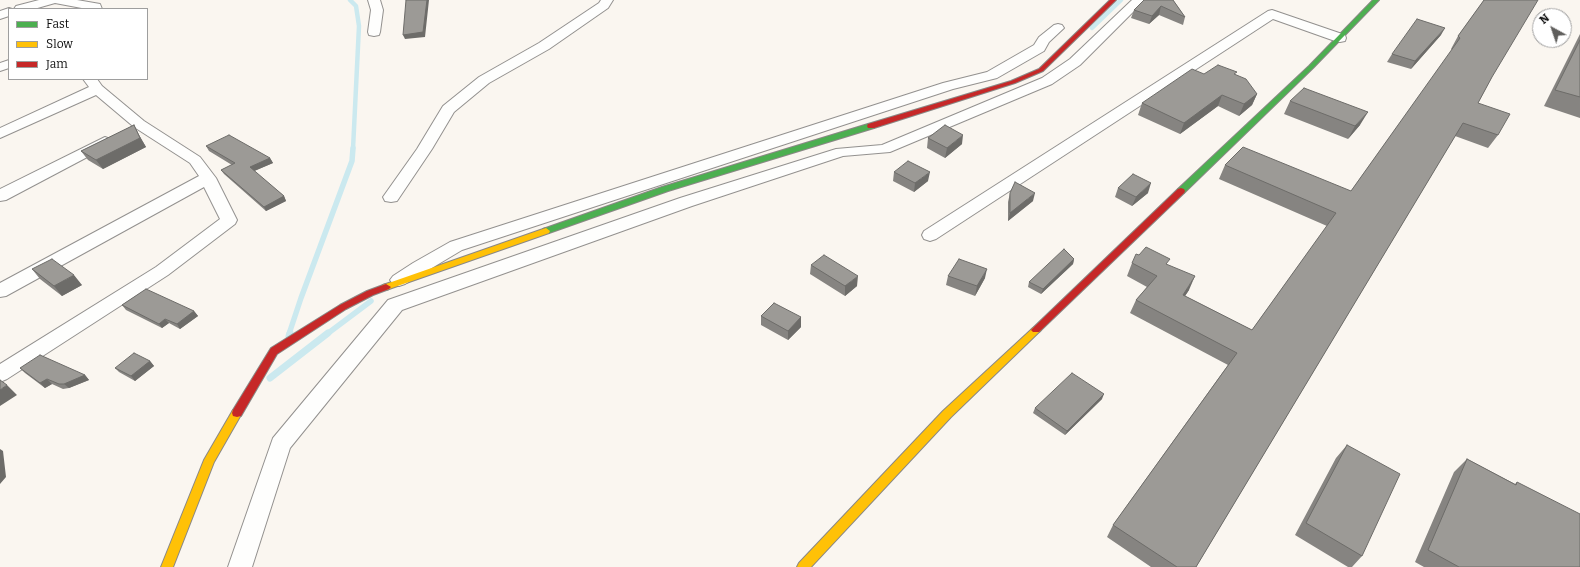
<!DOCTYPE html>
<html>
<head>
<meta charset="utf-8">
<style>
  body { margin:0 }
  #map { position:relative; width:1580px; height:567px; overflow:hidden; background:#faf6f0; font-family:Bitter,serif }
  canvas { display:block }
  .legend { position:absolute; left:8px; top:8px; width:140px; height:72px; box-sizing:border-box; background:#fff; border:1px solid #9e9e9e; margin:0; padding:5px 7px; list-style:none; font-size:12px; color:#0c0c0c }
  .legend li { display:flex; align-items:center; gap:8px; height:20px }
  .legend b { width:20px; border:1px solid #9e9e9e }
  .north { position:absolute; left:1532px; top:8px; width:40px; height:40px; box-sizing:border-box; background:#fff; border:1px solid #9e9e9e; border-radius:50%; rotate:320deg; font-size:11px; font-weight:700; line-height:16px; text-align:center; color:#0c0c0c }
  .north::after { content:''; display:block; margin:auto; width:14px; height:18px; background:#5f5e5c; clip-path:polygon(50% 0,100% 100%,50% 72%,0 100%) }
</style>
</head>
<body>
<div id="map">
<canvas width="1580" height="567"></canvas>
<ul class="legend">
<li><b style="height:5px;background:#4caf50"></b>Fast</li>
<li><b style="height:5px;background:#ffc107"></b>Slow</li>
<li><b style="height:5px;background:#c62828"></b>Jam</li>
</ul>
<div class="north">N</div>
</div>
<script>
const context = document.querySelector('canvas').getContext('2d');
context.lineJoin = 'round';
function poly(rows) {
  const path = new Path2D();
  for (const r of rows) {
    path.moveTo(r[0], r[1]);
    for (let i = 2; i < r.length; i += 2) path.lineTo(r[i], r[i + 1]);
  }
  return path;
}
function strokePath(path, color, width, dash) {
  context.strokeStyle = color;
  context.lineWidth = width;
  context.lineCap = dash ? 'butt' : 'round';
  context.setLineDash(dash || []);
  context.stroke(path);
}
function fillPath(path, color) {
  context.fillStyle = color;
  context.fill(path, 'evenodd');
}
const streamFar2 = poly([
  [350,0,356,6,359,26,353,149],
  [1092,28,1121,0]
]);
const streamFar1 = poly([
  [289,334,301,298,352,161,353,148],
  [327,334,371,301]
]);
const stream = poly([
  [289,336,290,333],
  [270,378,328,333]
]);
const street = poly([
  [39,0,77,0,100,4,102,9,87,9,55,3,34,9,14,9,16,6,39,0],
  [368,0,380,0,383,10,380,32,379,35,374,36,369,35,368,32,371,10,368,0],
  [601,0,613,0,608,8,549,49,489,83,454,112,432,149,397,201,391,202,385,201,383,197,417,149,443,106,479,77,539,43,599,3,601,0],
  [1132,0,1145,0,1080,65,1052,84,890,152,843,156,692,206,402,310,290,448,252,567,228,567,273,438,388,300,680,198,836,149,882,145,1042,78,1070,59,1132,0],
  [9,8,12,9,9,9,9,16,0,19,0,11,9,8],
  [1272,10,1345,35,1346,38,1345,41,1340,42,1335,41,1273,19,936,239,930,241,924,239,922,235,924,231,1268,11,1272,10],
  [1058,24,1062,25,1064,28,1049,42,1044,51,997,78,953,89,462,250,405,284,399,286,393,284,390,280,393,276,413,263,450,242,943,83,987,72,1034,45,1039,37,1054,25,1058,24],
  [9,60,9,68,0,71,0,63,9,60],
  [83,79,97,79,102,86,144,121,200,157,216,178,237,220,235,224,168,275,7,379,0,382,0,364,156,267,220,219,204,187,6,296,0,297,0,283,199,176,190,163,134,127,96,95,0,138,0,128,89,87,83,79],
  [105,137,110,139,113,142,110,145,6,200,0,201,0,189,105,137]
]);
const fast = poly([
  [1373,0,1379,0,1313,68,1184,193,1178,193,1177,191,1178,189,1309,66,1373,0],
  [868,124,874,124,875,126,874,128,668,191,549,233,543,233,542,231,543,229,662,187,868,124]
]);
const slow = poly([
  [546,228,550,231,549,233,389,289,386,290,381,287,383,285,546,228],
  [1036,326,1039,328,1041,330,1039,332,951,417,811,567,797,567,799,563,943,411,1033,328,1036,326],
  [237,409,241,410,242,413,214,462,173,567,161,567,204,460,233,410,237,409]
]);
const jam = poly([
  [1110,0,1116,0,1043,71,1015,83,874,128,868,128,867,126,868,124,1011,81,1039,69,1110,0],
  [1181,188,1184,189,1185,191,1184,193,1039,332,1033,332,1031,330,1033,328,1178,189,1181,188],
  [386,284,391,287,389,289,373,295,346,309,277,354,241,416,237,417,233,416,232,413,233,410,271,348,340,305,367,291,386,284]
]);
const wall = poly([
  [1173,0,1185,17,1183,25,1159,15,1149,24,1131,18,1134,10],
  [1484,0,1492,77,1478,103,1498,135,1488,148,1455,136,1196,567,1151,567,1107,537,1113,525,1228,365,1130,313,1136,300,1147,287,1127,276,1132,263,1139,255,1168,265,1189,290,1185,296,1252,330,1327,226,1219,179,1225,165,1351,191,1452,50,1451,49,1458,36],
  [1580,34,1580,118,1544,106],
  [1441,35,1411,69,1387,62,1392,54],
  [1204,74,1235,75,1257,94,1252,105,1239,116,1218,106,1180,134,1138,115,1142,103],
  [1290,101,1360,125,1348,139,1284,114],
  [134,125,139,135,146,147,103,169,88,160,81,151],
  [928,138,962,144,945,158,927,148],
  [206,146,270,158,273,163,254,171,284,196,286,201,266,211,224,174,221,170,232,165,209,151],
  [894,172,928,181,914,192,893,181],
  [1118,188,1148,193,1132,206,1115,197],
  [1010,193,1033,201,1008,221,1008,202],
  [1074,259,1073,264,1041,294,1028,287,1029,282],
  [811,265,857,286,845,296,810,274],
  [32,269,82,285,62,296,40,279],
  [948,276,985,278,975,296,946,285],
  [122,305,194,311,198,316,180,329,169,323,162,328,126,310],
  [761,316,801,317,801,327,788,340,761,325],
  [150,361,154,366,135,381,119,372,115,368],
  [20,368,85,375,89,380,69,388,63,389,52,384,45,388,25,373],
  [1102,399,1065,435,1033,413,1035,408],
  [1347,445,1362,556,1352,567,1348,567,1295,535,1336,458],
  [1467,459,1515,484,1517,482,1580,567,1424,567,1415,562,1454,472]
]);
const shadedWall = poly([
  [427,0,429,0,425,37,405,39,403,35],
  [1161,6,1159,15,1149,24,1152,16],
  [1445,28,1441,35,1411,69,1415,61],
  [1257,94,1252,105,1239,116,1244,104],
  [1222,95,1218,106,1180,134,1184,123],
  [1368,112,1360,125,1348,139,1355,126],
  [134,125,139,135,146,147,103,169,96,160],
  [963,135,962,144,945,158,947,148],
  [270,158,273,163,252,172,250,167],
  [930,172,928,181,914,192,915,183],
  [1151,183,1148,193,1132,206,1136,197],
  [1035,193,1033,201,1008,221,1010,213],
  [284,196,286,201,266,211,264,207],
  [1074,259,1073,264,1041,294,1043,289],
  [987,269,985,278,975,296,977,286],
  [74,275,82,285,62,296,54,286],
  [858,276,857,286,845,296,845,286],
  [1195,276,1189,290,1177,308,1183,295],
  [194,311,198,316,180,329,177,324],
  [801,317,801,327,788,340,788,331],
  [165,319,169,323,162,328,159,324],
  [150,361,154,366,135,381,131,376],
  [85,375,89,380,69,388,64,384],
  [47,379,52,384,45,388,40,383],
  [7,385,17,395,0,406,0,390],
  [1104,394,1102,399,1065,435,1067,431],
  [0,449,3,451,6,477,0,484]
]);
const building = poly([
  [406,0,427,0,423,32,403,35,406,0],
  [1144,0,1173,0,1185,17,1161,6,1152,16,1134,10,1144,0],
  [1484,0,1538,0,1492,77,1478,103,1510,114,1498,135,1463,123,1196,567,1177,567,1113,525,1237,353,1136,300,1157,276,1132,263,1136,254,1139,255,1146,247,1170,259,1166,264,1195,276,1183,295,1252,330,1336,213,1225,165,1243,147,1351,191,1460,38,1458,36,1484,0],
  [1417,19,1445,28,1415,61,1392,54,1417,19],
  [1580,40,1580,97,1555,90,1580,40],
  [1218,65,1237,72,1234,74,1246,79,1257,94,1244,104,1222,95,1184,123,1142,103,1192,69,1204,74,1218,65],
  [1304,88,1368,112,1355,126,1290,101,1304,88],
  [134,125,140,138,96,160,81,151,134,125],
  [945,125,963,135,947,148,928,138,945,125],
  [229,135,270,158,250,167,284,196,264,207,221,170,235,163,206,146,229,135],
  [908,161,930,172,915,183,894,172,908,161],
  [1133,174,1151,183,1136,197,1118,188,1133,174],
  [1015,182,1035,193,1010,213,1010,193,1015,182],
  [1064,249,1074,259,1043,289,1029,282,1064,249],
  [824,255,858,276,845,286,811,265,824,255],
  [52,259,74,275,54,286,32,269,52,259],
  [959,259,987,269,977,286,948,276,959,259],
  [146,289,194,311,177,324,165,319,159,324,122,305,146,289],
  [774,303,801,317,788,331,761,316,774,303],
  [134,353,150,361,131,376,115,368,134,353],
  [40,355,85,375,64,384,59,384,47,379,40,383,20,368,40,355],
  [1072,373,1104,394,1067,431,1035,408,1072,373],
  [0,380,7,385,0,390,0,380],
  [1347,445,1400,474,1362,556,1306,523,1347,445],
  [1467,459,1516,485,1517,482,1580,514,1580,567,1459,567,1428,550,1467,459]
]);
strokePath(streamFar2, '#cbe9ef', 4.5);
strokePath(streamFar1, '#cbe9ef', 5.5);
strokePath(stream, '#cbe9ef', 7);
strokePath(street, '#93918f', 2);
strokePath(fast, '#8a8885', 2);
strokePath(slow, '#8a8885', 2);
strokePath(jam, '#8a8885', 2);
fillPath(street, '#fefefd');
fillPath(fast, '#4caf50');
fillPath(slow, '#ffc107');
fillPath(jam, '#c62828');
fillPath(wall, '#868481');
fillPath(shadedWall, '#6d6c69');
fillPath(building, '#9c9a96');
strokePath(building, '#6d6c69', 1);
</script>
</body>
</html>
